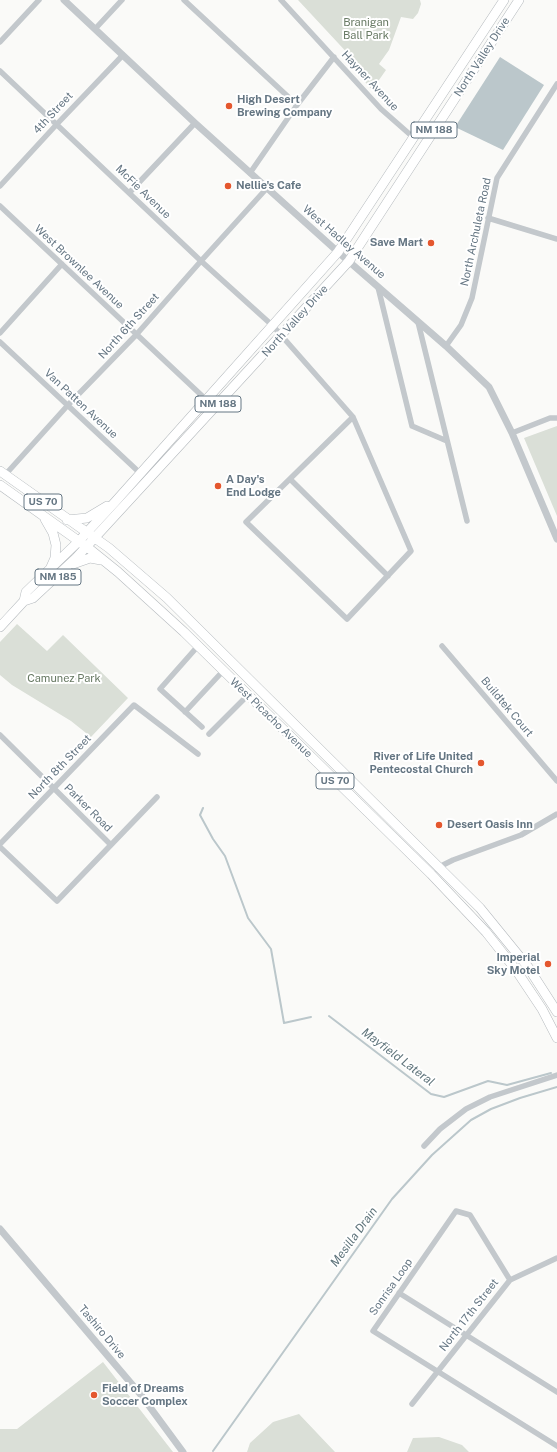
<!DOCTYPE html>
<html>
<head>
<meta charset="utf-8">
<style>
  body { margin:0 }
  canvas { display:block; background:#fafaf8 }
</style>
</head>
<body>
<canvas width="557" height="1452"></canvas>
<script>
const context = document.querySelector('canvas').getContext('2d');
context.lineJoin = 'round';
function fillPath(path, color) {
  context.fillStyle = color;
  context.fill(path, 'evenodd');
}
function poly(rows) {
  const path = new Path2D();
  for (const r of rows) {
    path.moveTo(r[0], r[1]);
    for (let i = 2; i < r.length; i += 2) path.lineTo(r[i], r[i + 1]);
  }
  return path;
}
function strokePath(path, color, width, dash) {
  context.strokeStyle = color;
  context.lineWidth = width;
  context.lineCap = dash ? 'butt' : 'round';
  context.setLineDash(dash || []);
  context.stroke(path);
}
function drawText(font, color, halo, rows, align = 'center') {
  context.font = font + ' "Public Sans",sans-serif';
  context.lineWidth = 4;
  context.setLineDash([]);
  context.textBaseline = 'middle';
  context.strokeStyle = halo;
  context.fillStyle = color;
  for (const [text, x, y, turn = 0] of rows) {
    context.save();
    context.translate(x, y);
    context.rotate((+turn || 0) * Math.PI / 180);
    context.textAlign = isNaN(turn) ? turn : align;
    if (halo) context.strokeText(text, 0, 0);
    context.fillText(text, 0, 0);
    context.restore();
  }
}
const green = poly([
  [298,0,420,0,421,4,418,13,413,19,401,17,389,50,379,64,386,70,372,90,361,77,365,72],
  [557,426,557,516,524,438],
  [17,624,47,651,63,635,128,698,91,737,71,721,12,685,0,675,0,642],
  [103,1362,173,1452,0,1452,0,1429,17,1429],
  [299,1414,335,1452,247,1452,250,1443,273,1422],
  [439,1437,462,1445,469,1452,407,1452,413,1438]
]);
const water = poly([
  [500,57,544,85,503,150,455,127]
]);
const stream = poly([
  [203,808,200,815,213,839,225,856,248,918,271,949,284,1023,311,1017],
  [329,1016,431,1094,444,1097,488,1081,507,1085,551,1073],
  [213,1451,392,1199,432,1155,471,1120,491,1109,520,1098,557,1087]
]);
const minor = poly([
  [184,0,297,105],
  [281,0,381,109,414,138],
  [95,29,122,0],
  [0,42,39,0],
  [0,71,201,261,273,326,353,417,411,551,347,619,246,522,353,417],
  [250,173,297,105,334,57],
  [0,186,57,124,123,55],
  [130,192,195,123],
  [0,206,215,408],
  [488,218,557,239],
  [378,287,412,426,447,441],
  [418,322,467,521],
  [0,333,62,264],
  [0,342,141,474],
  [446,346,461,325,472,298,497,178,557,84],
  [512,433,550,418,557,418],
  [5,475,68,405,136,335,201,261,267,188],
  [290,479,388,576],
  [198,646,160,689,202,727],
  [442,646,557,781],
  [185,712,223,671],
  [209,734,248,695],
  [0,735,111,845],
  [0,844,134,705,198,754],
  [0,847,57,901,157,797],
  [437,868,453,860,521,835,557,814],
  [424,1146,440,1129,466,1109,490,1097,557,1075],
  [510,1280,470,1215,456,1211,373,1331,557,1446],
  [399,1293,557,1392],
  [412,1404,510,1280,557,1258]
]);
const tertiary = poly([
  [64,0,195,123,338,252,446,346,489,387,512,433,557,539],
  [0,1229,141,1395,183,1452]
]);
const primary = poly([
  [0,471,109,548,167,598,480,908,528,967,557,1012],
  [0,485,87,547,118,572,184,632,431,874,486,932,516,970,542,1009,557,1038],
  [45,519,53,533,56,545,55,558,51,567],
  [67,520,87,518,107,506],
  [73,564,90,558,101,560],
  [24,601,33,598,76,558,349,261,519,0],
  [0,627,24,601,26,592,79,541,115,502,338,252,504,0]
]);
const markers = [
  [229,106,4,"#e4572e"],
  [228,186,4,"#e4572e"],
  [431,243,4,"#e4572e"],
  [218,486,4,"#e4572e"],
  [481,763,4,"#e4572e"],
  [439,825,4,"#e4572e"],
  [548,964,4,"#e4572e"],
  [94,1395,4,"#e4572e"]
];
const shields = [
  [434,130,46],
  [218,404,46],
  [43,502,38],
  [58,577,46],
  [335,781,38]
];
const shieldNames = [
  ["NM 188",434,130],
  ["NM 188",218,404],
  ["US 70",43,502],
  ["NM 185",58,577],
  ["US 70",335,781]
];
const parkNames = [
  ["Branigan",366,23],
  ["Ball Park",366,36],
  ["Camunez Park",64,679]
];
const streetNames = [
  ["North Valley Drive",482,57,-57],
  ["Hayner Avenue",370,81,47],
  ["4th Street",53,113,-47],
  ["McFie Avenue",143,192,44],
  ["North Archuleta Road",476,232,-78],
  ["West Hadley Avenue",344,242,41],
  ["West Brownlee Avenue",79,267,43],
  ["North Valley Drive",295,321,-48],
  ["North 6th Street",129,326,-48],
  ["Van Patten Avenue",81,404,43],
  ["Buildtek Court",507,707,50],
  ["West Picacho Avenue",271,718,44],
  ["North 8th Street",60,767,-46],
  ["Parker Road",88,808,45],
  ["Sonrisa Loop",391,1287,-55],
  ["North 17th Street",469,1315,-52],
  ["Tashiro Drive",102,1332,50]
];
const poiNames = [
  ["High Desert",237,100],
  ["Brewing Company",237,113],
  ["Nellie's Cafe",236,186],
  ["Save Mart",423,243,"right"],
  ["A Day's",226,480],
  ["End Lodge",226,493],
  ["River of Life United",473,757,"right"],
  ["Pentecostal Church",473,770,"right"],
  ["Desert Oasis Inn",447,825],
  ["Imperial",540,958,"right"],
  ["Sky Motel",540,971,"right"],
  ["Field of Dreams",102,1389],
  ["Soccer Complex",102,1402]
];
const waterNames = [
  ["Mayfield Lateral",398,1057,37],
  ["Mesilla Drain",354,1237,-54]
];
fillPath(green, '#dadfd7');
fillPath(water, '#bbc7cb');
strokePath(stream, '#bbc7cb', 2);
strokePath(primary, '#b5babe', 10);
strokePath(minor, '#c3c8cc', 5.5);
strokePath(tertiary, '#c3c8cc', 7);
strokePath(primary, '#fff', 9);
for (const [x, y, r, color] of markers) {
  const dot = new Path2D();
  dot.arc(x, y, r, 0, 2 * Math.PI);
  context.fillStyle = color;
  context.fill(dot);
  strokePath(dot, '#fff', 1.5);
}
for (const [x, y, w] of shields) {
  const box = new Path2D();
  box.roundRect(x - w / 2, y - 8, w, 16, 3);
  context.fillStyle = '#fff';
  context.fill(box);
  strokePath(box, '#657683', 1);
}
drawText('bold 10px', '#657683', null, shieldNames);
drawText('11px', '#687a64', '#fff', parkNames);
drawText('11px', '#657683', '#fff', streetNames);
drawText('bold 11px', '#657683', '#fff', poiNames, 'left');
drawText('italic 12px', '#60757c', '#fff', waterNames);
</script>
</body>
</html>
